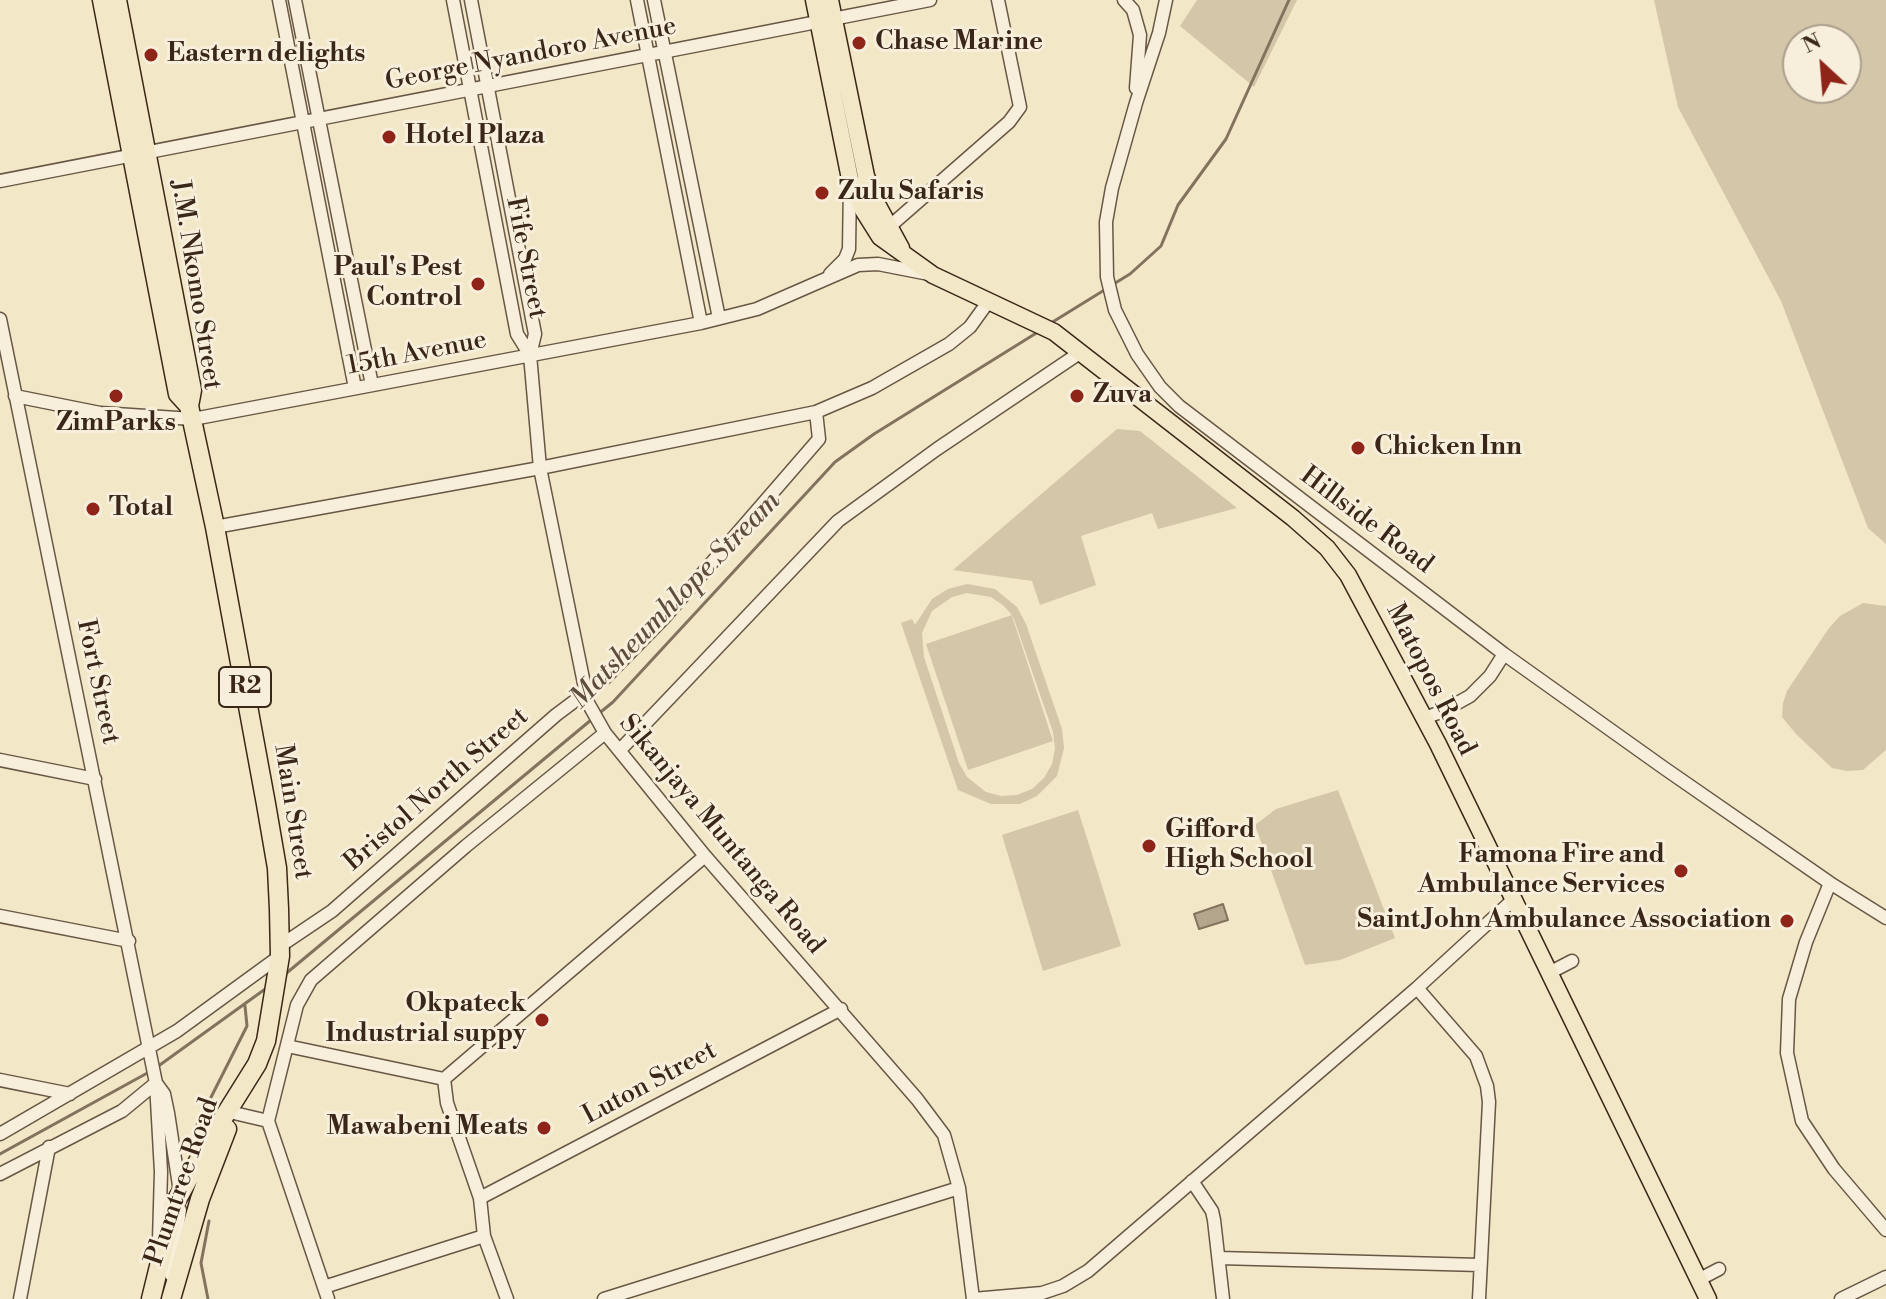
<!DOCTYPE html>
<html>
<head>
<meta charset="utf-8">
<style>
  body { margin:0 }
  #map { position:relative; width:1886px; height:1299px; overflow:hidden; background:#f2e7c7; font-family:"Libre Bodoni",serif }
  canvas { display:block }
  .north { position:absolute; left:1782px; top:24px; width:80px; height:80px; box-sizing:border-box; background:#f7efdb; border:2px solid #ab9f8d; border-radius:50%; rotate:334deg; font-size:22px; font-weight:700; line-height:32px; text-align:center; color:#3a2719 }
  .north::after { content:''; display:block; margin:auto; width:28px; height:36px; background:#8f2418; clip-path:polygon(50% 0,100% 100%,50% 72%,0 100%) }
</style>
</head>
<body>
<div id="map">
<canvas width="1886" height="1299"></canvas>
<div class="north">N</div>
</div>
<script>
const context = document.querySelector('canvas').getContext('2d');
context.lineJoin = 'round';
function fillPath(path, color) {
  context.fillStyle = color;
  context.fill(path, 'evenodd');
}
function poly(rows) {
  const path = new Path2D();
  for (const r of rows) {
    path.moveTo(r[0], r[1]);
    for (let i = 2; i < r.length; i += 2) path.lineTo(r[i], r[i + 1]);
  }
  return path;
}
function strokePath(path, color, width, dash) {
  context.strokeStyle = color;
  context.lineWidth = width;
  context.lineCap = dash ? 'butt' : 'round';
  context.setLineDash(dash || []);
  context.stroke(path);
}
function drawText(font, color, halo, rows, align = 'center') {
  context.font = font + ' "Libre Bodoni",serif';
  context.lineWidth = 6;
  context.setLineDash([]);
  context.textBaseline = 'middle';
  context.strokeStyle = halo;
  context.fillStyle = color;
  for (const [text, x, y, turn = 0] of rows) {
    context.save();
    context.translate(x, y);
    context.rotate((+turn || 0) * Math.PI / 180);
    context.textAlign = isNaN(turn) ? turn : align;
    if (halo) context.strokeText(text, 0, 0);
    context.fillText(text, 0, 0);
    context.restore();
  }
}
const green = poly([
  [1197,0,1297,0,1254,87,1180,26],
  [1654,0,1886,0,1886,544,1868,528,1781,301,1678,107],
  [1798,40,1846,40,1846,88,1798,88],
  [1117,429,1140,431,1237,508,1158,529,1152,513,1081,536,1096,585,1040,605,1032,581,953,570],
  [967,584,995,589,1017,607,1026,624,1062,729,1064,748,1057,776,1037,796,1020,804,991,804,958,790,901,623,912,619,915,625,932,599,948,589],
  [967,593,991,597,1004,606,1012,615,926,644,968,770,1053,741,1012,616,1014,619,1053,732,1055,748,1052,764,1044,778,1032,789,1017,795,1001,796,986,792,967,777,959,763,924,657,922,633,932,611,952,597],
  [1863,603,1886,606,1886,750,1863,770,1847,771,1832,768,1796,734,1782,717,1783,703,1787,691,1829,628,1840,616],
  [1338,790,1395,938,1340,960,1305,965,1255,825,1276,809],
  [1078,810,1121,946,1043,971,1002,835]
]);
const water = poly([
  [1223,904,1228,920,1199,929,1194,914,1223,904]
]);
const stream = poly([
  [1112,285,1130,274,1161,246,1178,205,1226,139,1289,0],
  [1051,323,1106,289],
  [597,715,613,702,835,462,874,434,1038,332],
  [283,976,591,720],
  [157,1067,268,987],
  [195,1129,247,1026,245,1006],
  [0,1154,151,1071],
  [208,1299,201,1263,209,1221]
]);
const minor = poly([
  [279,0,355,388],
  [295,0,372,385],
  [453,0,517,334,530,355],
  [471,0,535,334,530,355,540,468,588,703,605,733,705,856,917,1099,944,1135,959,1188,973,1299],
  [637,0,701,323],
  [654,0,719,318],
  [1124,0,1133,10,1140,35,1136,88],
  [1166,0,1159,33,1136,103,1112,188,1106,222,1107,277,1115,310,1137,354,1160,387,1179,406,1504,654,1664,768,1830,883,1886,918],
  [0,181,930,0],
  [889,227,1009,122,1020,107,998,0],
  [830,274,845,259,849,249,850,184],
  [0,319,156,1083,161,1172,159,1240],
  [15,396,100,413,193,419,701,323,757,309,858,265,878,264,929,274],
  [215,527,540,468,816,412,872,388,949,344,970,327,988,302],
  [1425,718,1443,711,1470,696,1490,676,1504,654],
  [620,750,838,521,937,449,1081,352],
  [0,760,95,779],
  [1830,883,1806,942,1789,999,1787,1053,1802,1121,1834,1169,1886,1230],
  [0,916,129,941],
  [280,946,332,911,556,715,604,679,663,619,819,439,816,412],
  [1549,973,1572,961],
  [1417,988,1476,1056,1487,1086,1489,1102,1479,1299],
  [287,1046,444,1079],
  [0,1080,70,1094],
  [156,1083,164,1094,168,1113,180,1192],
  [234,1113,268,1121],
  [268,1121,297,1005,311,980,466,846,605,733],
  [268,1121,328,1299],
  [0,1134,177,1031,280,956],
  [0,1174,122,1111,156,1083],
  [1192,1181,1212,1211,1214,1220,1223,1299],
  [480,1198,841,1009],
  [1219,1258,1480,1265],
  [171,1275,180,1210],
  [1698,1280,1719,1269],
  [324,1287,484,1236],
  [20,1299,49,1147],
  [507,1299,484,1236,480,1198,447,1103,444,1079,705,856],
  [604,1299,959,1188],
  [973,1299,1042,1293,1063,1286,1088,1271,1417,988,1514,899],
  [1841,1299,1886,1277]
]);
const major = poly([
  [814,0,850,179,863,210,880,237,933,275,1054,332,1293,518,1327,548,1348,575,1438,744,1708,1299],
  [830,0,866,176,877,204,901,248]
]);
const highway = poly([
  [102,0,178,394,189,406],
  [117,0,192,390,189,406,215,527,266,804,277,868,279,909,280,956,266,1041,257,1064,212,1136,174,1205,151,1299],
  [171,1299,200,1199,227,1129]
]);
const markers = [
  [859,43,8,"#8f2418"],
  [151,55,8,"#8f2418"],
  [389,137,8,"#8f2418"],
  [822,193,8,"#8f2418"],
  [478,284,8,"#8f2418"],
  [116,396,8,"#8f2418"],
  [1077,396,8,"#8f2418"],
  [1358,448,8,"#8f2418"],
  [93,509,8,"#8f2418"],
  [1149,846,8,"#8f2418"],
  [1681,871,8,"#8f2418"],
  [1787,921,8,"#8f2418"],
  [542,1020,8,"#8f2418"],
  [544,1128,8,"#8f2418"]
];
const shields = [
  [245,687,52]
];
const shieldNames = [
  ["R2",245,687]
];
const poiNames = [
  ["Chase Marine",875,43],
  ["Eastern delights",167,55],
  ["Hotel Plaza",405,137],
  ["Zulu Safaris",838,193],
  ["Paul's Pest",462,269,"right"],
  ["Control",462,299,"right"],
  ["Zuva",1093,396],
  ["ZimParks",116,424,"center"],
  ["Chicken Inn",1374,448],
  ["Total",109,509],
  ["Gifford",1165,831],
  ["High School",1165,861],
  ["Famona Fire and",1665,856,"right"],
  ["Ambulance Services",1665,886,"right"],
  ["Saint John Ambulance Association",1771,921,"right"],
  ["Okpateck",526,1005,"right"],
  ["Industrial suppy",526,1035,"right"],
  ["Mawabeni Meats",528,1128,"right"]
];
const streetNames = [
  ["George Nyandoro Avenue",531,55,-11],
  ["Fife Street",525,258,79],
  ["J.M. Nkomo Street",195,285,81],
  ["15th Avenue",417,354,-11],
  ["Hillside Road",1366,521,37],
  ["Matopos Road",1430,680,63],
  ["Fort Street",97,682,78],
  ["Bristol North Street",437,790,-41],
  ["Main Street",292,812,81],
  ["Sikanjaya Muntanga Road",721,835,50],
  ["Luton Street",650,1084,-28],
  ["Plumtree Road",183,1182,-71]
];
const waterNames = [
  ["Matsheumhlope Stream",676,601,-46]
];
fillPath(green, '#d3c6a9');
fillPath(water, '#b3a68c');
strokePath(water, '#83735e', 2);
strokePath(stream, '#83735e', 3);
strokePath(minor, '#685744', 15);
strokePath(major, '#3a2719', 19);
strokePath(highway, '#3a2719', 21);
strokePath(minor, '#f7efdb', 12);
strokePath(major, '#f2e7c7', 16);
strokePath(highway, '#f2e7c7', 18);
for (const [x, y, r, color] of markers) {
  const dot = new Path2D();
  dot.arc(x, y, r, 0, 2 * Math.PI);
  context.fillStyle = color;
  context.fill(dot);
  strokePath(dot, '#f7efdb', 3);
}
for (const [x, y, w] of shields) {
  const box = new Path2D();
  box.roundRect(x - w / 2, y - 20, w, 40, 6);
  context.fillStyle = '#f7efdb';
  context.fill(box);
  strokePath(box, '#3a2719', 2);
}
drawText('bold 24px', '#3a2719', null, shieldNames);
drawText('bold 26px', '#3a2719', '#f7efdb', poiNames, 'left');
drawText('26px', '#3a2719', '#f7efdb', streetNames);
drawText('italic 28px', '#5e4d3c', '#f7efdb', waterNames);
</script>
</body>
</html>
